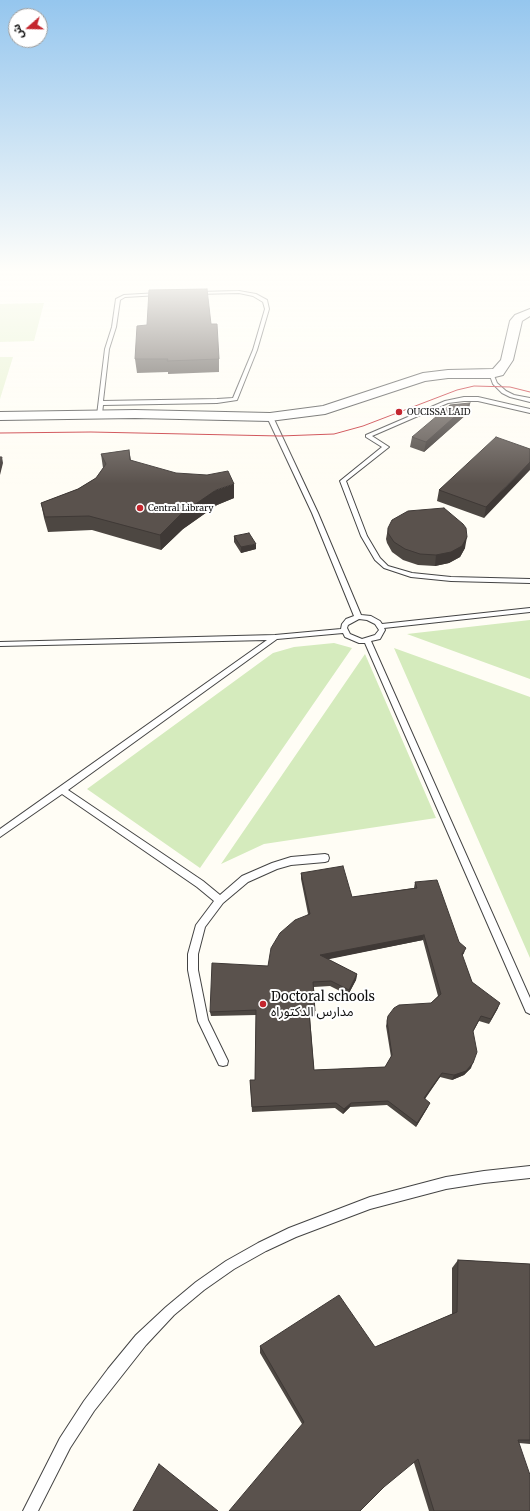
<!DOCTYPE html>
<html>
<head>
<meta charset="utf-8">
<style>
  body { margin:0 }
  #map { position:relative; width:530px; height:1511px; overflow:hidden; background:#fffdf5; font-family:Merriweather,"Noto Sans Arabic",serif }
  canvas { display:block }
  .north { position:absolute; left:8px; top:8px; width:40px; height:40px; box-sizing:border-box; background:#fff; border:1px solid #a0a0a0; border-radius:50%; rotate:250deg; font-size:11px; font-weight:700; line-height:16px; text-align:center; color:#111 }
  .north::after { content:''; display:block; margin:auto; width:14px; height:18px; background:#c4262e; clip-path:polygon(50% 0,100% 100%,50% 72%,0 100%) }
</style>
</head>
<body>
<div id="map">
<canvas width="530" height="1511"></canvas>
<div class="north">ش</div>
</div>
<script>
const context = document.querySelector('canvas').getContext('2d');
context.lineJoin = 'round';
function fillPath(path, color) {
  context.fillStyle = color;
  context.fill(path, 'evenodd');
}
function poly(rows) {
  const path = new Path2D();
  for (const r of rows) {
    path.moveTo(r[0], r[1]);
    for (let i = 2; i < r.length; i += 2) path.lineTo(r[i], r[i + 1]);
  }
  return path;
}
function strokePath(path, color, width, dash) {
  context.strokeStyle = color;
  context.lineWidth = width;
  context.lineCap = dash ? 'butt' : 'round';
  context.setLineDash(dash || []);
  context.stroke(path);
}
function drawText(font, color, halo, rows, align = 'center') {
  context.font = font + ' Merriweather,"Noto Sans Arabic",serif';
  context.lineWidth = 4;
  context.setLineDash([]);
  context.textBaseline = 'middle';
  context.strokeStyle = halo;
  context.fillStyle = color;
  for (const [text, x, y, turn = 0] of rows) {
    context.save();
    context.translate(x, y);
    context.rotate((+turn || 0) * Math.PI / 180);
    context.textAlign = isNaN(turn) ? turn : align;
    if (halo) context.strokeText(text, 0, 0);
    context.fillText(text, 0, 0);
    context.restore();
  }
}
const green = poly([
  [530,620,530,679,407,634],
  [334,643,352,648,200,868,87,789,273,653,294,647],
  [394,648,530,697,530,958],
  [365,654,436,818,264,844,221,864]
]);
const pitch = poly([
  [44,303,34,341,0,342,0,304],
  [0,357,13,357,0,399]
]);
const service = poly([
  [239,291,256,294,267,300,269,309,257,350,237,400,217,403,103,405,102,414,97,415,105,349,112,327,116,299,124,295,159,293,161,294,159,295,125,297,120,300,116,327,109,349,103,401,217,399,233,398,253,350,265,309,263,302,253,296,239,293,197,294,195,293,197,292,239,291],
  [489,373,493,373,497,383,506,391,514,395,530,398,530,402,510,397,502,393,493,384,489,373],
  [464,397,478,397,530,409,530,413,478,401,464,401,448,403,372,436,389,447,346,481,367,536,380,558,388,566,412,573,451,577,530,579,530,583,451,581,411,577,384,568,375,560,361,536,340,481,382,447,366,437,366,435,445,401,464,397],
  [268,416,273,417,318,513,361,615,371,616,380,621,382,624,530,608,530,612,384,628,385,630,380,639,371,641,530,998,530,1014,526,1012,365,643,359,643,345,637,343,633,277,639,68,790,203,881,220,895,242,876,272,863,291,857,325,854,328,855,329,858,328,861,325,862,291,865,277,869,248,882,223,903,205,927,198,954,198,970,208,1020,228,1061,227,1065,223,1066,219,1065,198,1021,188,970,188,954,196,925,214,901,197,887,62,794,0,837,0,829,267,640,0,646,0,642,275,635,341,629,342,624,346,619,354,616,312,513,267,417,268,416],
  [359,619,367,620,375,624,379,630,375,635,362,639,350,634,347,628,348,625,359,619],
  [530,1166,530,1178,484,1183,446,1189,370,1209,296,1237,266,1251,234,1269,204,1290,174,1315,146,1345,94,1411,70,1448,38,1511,23,1511,60,1438,84,1401,108,1369,136,1335,166,1307,196,1282,226,1261,258,1243,289,1228,370,1197,446,1177,484,1171,530,1166]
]);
const tertiary = poly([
  [530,309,530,316,522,321,513,360,503,375,491,378,448,378,425,381,325,414,270,421,135,418,0,420,0,412,135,410,270,413,323,406,423,373,448,370,493,369,501,360,510,321,515,315,530,309]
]);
const tram = poly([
  [0,433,91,432,280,436,334,434,363,426,457,390,474,386,510,387,530,392]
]);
const wall = poly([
  [211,324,219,359,219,372,168,374,168,372,137,373,135,359],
  [470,403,468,413,424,452,410,447,412,437],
  [530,449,484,518,437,501,439,490],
  [129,450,131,460,234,498,217,505,183,529,161,550,92,530,48,532,44,518,41,503,78,489,96,478,103,468,101,454],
  [388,528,465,548,460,557,449,563,435,566,418,565,403,560,392,552,387,543,386,539],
  [234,536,256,549,241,553,234,542],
  [301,873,352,897,414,888,415,882,459,942,464,953,462,956,472,982,498,1008,489,1024,479,1021,473,1032,471,1068,464,1075,452,1080,440,1077,425,1098,428,1107,416,1127,387,1105,350,1107,343,1114,335,1108,252,1112,250,1080,255,1080,256,1015,211,1016,210,1012,268,966,308,914,301,879],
  [423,940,438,996,431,1003,388,1016,386,1026,391,1057,385,1067,314,1070,310,1017,315,1016,315,1011,314,987,330,986,348,995,356,980,357,974,327,959],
  [458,1260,530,1264,530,1444,519,1443,530,1511,429,1511,414,1463,302,1424,260,1353,260,1346,375,1347,452,1314,452,1268]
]);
const shadedWall = poly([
  [470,403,468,413,424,452,426,442],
  [2,457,3,463,0,475,0,464],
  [530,462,530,470,484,518,486,507],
  [234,484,234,498,217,505,183,529,161,550,160,535,181,514,216,490],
  [467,537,465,548,460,557,449,563,435,566,436,555],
  [256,544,256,549,241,553,241,547],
  [424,935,423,940,320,961,320,955],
  [466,948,464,953,460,959,462,954],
  [357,974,356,980,348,995,349,990],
  [500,1003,498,1008,489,1024,491,1019],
  [473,1063,471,1068,464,1075,452,1080,454,1075],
  [442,1073,440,1077,423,1102,424,1098],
  [351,1103,350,1107,343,1114,344,1109],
  [430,1103,428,1107,416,1127,417,1123]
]);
const building = poly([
  [207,289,211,324,217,324,219,359,167,361,168,359,135,359,137,326,147,325,149,290,207,289],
  [470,403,426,442,412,437,450,405,470,403],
  [496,437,530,449,530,462,486,507,439,490,496,437],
  [129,450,130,460,176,473,207,475,228,471,234,484,216,490,181,514,160,535,89,516,45,517,41,503,78,489,96,478,106,464,101,454,129,450],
  [0,457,2,457,0,464,0,457],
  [444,508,463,524,466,528,467,537,462,546,451,552,436,555,420,554,405,549,394,542,388,533,388,528,392,520,408,511,444,508],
  [249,533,256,544,241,547,234,536,249,533],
  [343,866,352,897,417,888,415,882,437,880,459,942,466,948,462,954,472,982,500,1003,491,1019,481,1016,473,1031,477,1052,473,1063,466,1071,454,1075,442,1073,424,1098,430,1103,417,1123,388,1101,351,1103,344,1109,336,1103,252,1107,250,1080,255,1080,256,1010,210,1012,212,963,268,966,271,948,280,933,295,920,310,914,301,873,343,866],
  [424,935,441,994,431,1003,399,1005,394,1008,388,1016,387,1021,392,1055,385,1067,314,1070,309,1012,315,1011,313,982,331,981,349,990,357,974,320,955,424,935],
  [458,1260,530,1264,530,1440,518,1440,530,1475,530,1511,434,1511,418,1459,384,1487,360,1511,229,1511,304,1422,260,1346,339,1295,375,1347,457,1312,458,1260],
  [159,1464,218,1511,133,1511,159,1464]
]);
const markers = [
  [399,412,4,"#c4262e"],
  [140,508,4,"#c4262e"],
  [263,1004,4,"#c4262e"]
];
const farPoinames = [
  ["OUCISSA LAID",407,412],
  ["Central Library",148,508]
];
const nearPoinames = [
  ["Doctoral schools",271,997],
  ["مدارس الدكتوراه",271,1012]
];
fillPath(green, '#d5ebbd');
fillPath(pitch, '#e6f2cf');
strokePath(service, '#444', 2);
strokePath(tertiary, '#444', 2);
fillPath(service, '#fff');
fillPath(tertiary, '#fff');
strokePath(tram, '#c4262e', 1);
fillPath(wall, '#4d4742');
fillPath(shadedWall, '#3f3936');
fillPath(building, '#5a524d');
strokePath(building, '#3f3936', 1);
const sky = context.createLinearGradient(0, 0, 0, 484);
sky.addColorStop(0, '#95c6ee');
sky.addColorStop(0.56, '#fffefa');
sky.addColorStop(1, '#fffefa00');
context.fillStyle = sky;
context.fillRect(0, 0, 530, 484);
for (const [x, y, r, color] of markers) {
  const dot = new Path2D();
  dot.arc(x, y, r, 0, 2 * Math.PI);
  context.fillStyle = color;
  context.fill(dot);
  strokePath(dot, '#fff', 1.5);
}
drawText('9px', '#111', '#fff', farPoinames, 'left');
drawText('13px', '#111', '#fff', nearPoinames, 'left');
</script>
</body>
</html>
